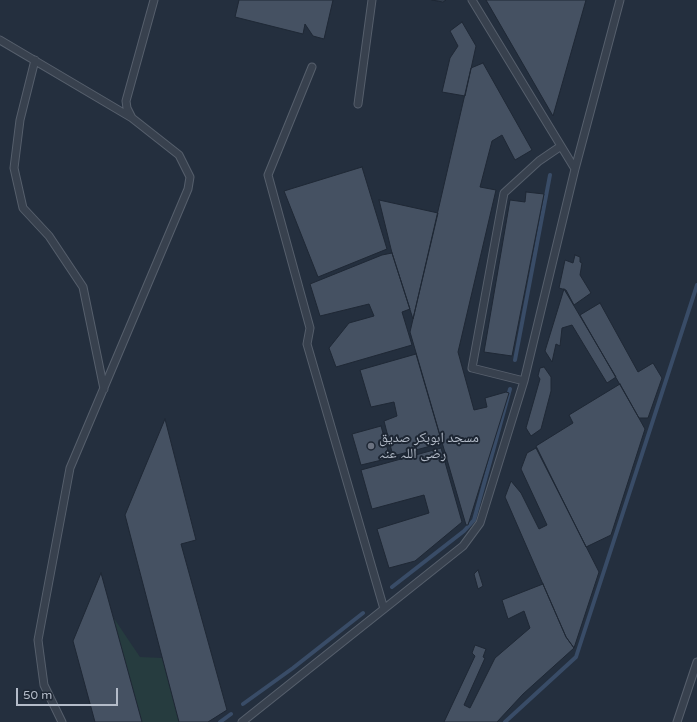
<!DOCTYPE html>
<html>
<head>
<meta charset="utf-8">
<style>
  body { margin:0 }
  #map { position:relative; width:697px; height:722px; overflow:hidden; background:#242f3e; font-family:"Varela Round",sans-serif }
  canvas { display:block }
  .scale { position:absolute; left:16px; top:688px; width:102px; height:18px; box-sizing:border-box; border:2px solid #b4bcc9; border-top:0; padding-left:5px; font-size:12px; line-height:14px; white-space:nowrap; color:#b4bcc9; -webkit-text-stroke:3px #1d2633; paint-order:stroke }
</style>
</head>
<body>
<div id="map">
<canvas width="697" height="722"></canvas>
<div class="scale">50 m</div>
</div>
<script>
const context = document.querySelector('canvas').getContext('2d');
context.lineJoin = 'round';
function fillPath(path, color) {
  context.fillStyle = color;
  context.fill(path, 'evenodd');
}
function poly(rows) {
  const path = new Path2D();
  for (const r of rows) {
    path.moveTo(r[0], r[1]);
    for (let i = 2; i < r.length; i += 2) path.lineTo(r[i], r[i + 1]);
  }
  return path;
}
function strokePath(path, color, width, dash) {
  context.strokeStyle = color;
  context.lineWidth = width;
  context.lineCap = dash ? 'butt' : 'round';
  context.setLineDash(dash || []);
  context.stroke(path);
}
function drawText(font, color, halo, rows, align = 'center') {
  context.font = font + ' "Varela Round","Noto Naskh Arabic",sans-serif';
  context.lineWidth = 4;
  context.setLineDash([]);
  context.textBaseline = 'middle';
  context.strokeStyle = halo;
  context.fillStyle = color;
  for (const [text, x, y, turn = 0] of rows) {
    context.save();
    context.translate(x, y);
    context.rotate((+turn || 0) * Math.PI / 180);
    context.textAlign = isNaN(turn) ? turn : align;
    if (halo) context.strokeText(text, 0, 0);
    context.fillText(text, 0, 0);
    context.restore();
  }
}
const green = poly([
  [113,617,140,657,162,658,179,722,142,722]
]);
const stream = poly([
  [515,360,550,175],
  [392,587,464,531,474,520,510,389],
  [243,704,293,668,363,613],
  [220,722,231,714],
  [505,722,576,657,697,285]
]);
const building = poly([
  [239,0,333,0,324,39,313,36,305,24,303,34,235,17,239,0],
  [432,0,446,0,443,2,432,0],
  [486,0,586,0,553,116,486,0],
  [462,22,476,46,465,96,442,92,450,58,458,46,450,31,462,22],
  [483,63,532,150,515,160,502,135,492,141,480,187,496,190,458,352,474,410,487,407,485,398,506,392,509,393,468,525,466,525,410,332,471,68,483,63],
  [362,167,387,249,318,277,284,191,362,167],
  [526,192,544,194,512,356,484,352,510,200,525,202,526,192],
  [379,200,438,213,413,319,392,253,379,200],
  [392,253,410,309,402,312,412,345,336,367,329,348,349,323,374,316,369,304,320,316,310,284,382,255,392,253],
  [575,255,580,257,580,262,582,263,580,275,591,293,574,305,566,290,559,288,565,260,573,263,575,255],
  [564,289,616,377,607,383,572,325,562,328,560,346,556,344,552,362,545,351,564,289],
  [600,303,638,372,653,363,662,378,648,418,639,418,580,315,600,303],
  [416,354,442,443,393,456,384,421,397,416,394,402,371,407,360,370,416,354],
  [544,367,551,377,551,391,541,429,531,436,526,428,540,379,538,376,540,368,544,367],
  [620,384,645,429,611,535,586,547,536,446,573,423,569,415,620,384],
  [165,419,196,540,181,544,227,710,208,722,179,722,125,515,165,419],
  [381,426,390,458,361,465,352,434,381,426],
  [441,448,462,522,415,561,389,568,377,529,429,513,424,495,372,509,361,470,441,448],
  [536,448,599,572,574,648,566,637,505,497,511,481,521,493,539,529,547,525,521,469,527,453,536,448],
  [478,570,483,586,478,589,474,574,478,570],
  [101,573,142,722,95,722,73,641,101,573],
  [543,584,566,637,574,648,523,694,497,722,444,722,475,656,472,653,475,645,486,649,483,657,485,658,464,705,470,708,495,658,530,628,524,611,508,619,502,600,543,584]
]);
const lane = poly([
  [472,0,575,169],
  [0,40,132,118],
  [35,60,20,120,14,168,23,208,49,236,83,287,104,389],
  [312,67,268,175,310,328,307,344,384,609],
  [358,104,372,0],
  [524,381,472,368,504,193,539,161,561,146],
  [62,722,44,685,38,640,70,468,188,189,190,177,179,155,132,118,127,108,126,101,154,0],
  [242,722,463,546,480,523,524,381,575,169,620,0],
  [677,722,697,662]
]);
const markers = [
  [371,446,4,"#6b7280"]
];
const poiNames = [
  ["مسجد ابوبکر صدیق",379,438],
  ["رضی اللہ عنہ",379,454]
];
fillPath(green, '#263c3f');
strokePath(stream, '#394c67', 4);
fillPath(building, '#455162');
strokePath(building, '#1f2835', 1);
strokePath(lane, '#565f6c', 9);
strokePath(lane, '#38414e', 7);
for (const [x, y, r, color] of markers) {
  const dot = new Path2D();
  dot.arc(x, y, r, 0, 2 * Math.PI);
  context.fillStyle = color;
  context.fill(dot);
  strokePath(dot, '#1d2633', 1.5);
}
drawText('14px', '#b4bcc9', '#1d2633', poiNames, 'left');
</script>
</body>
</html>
